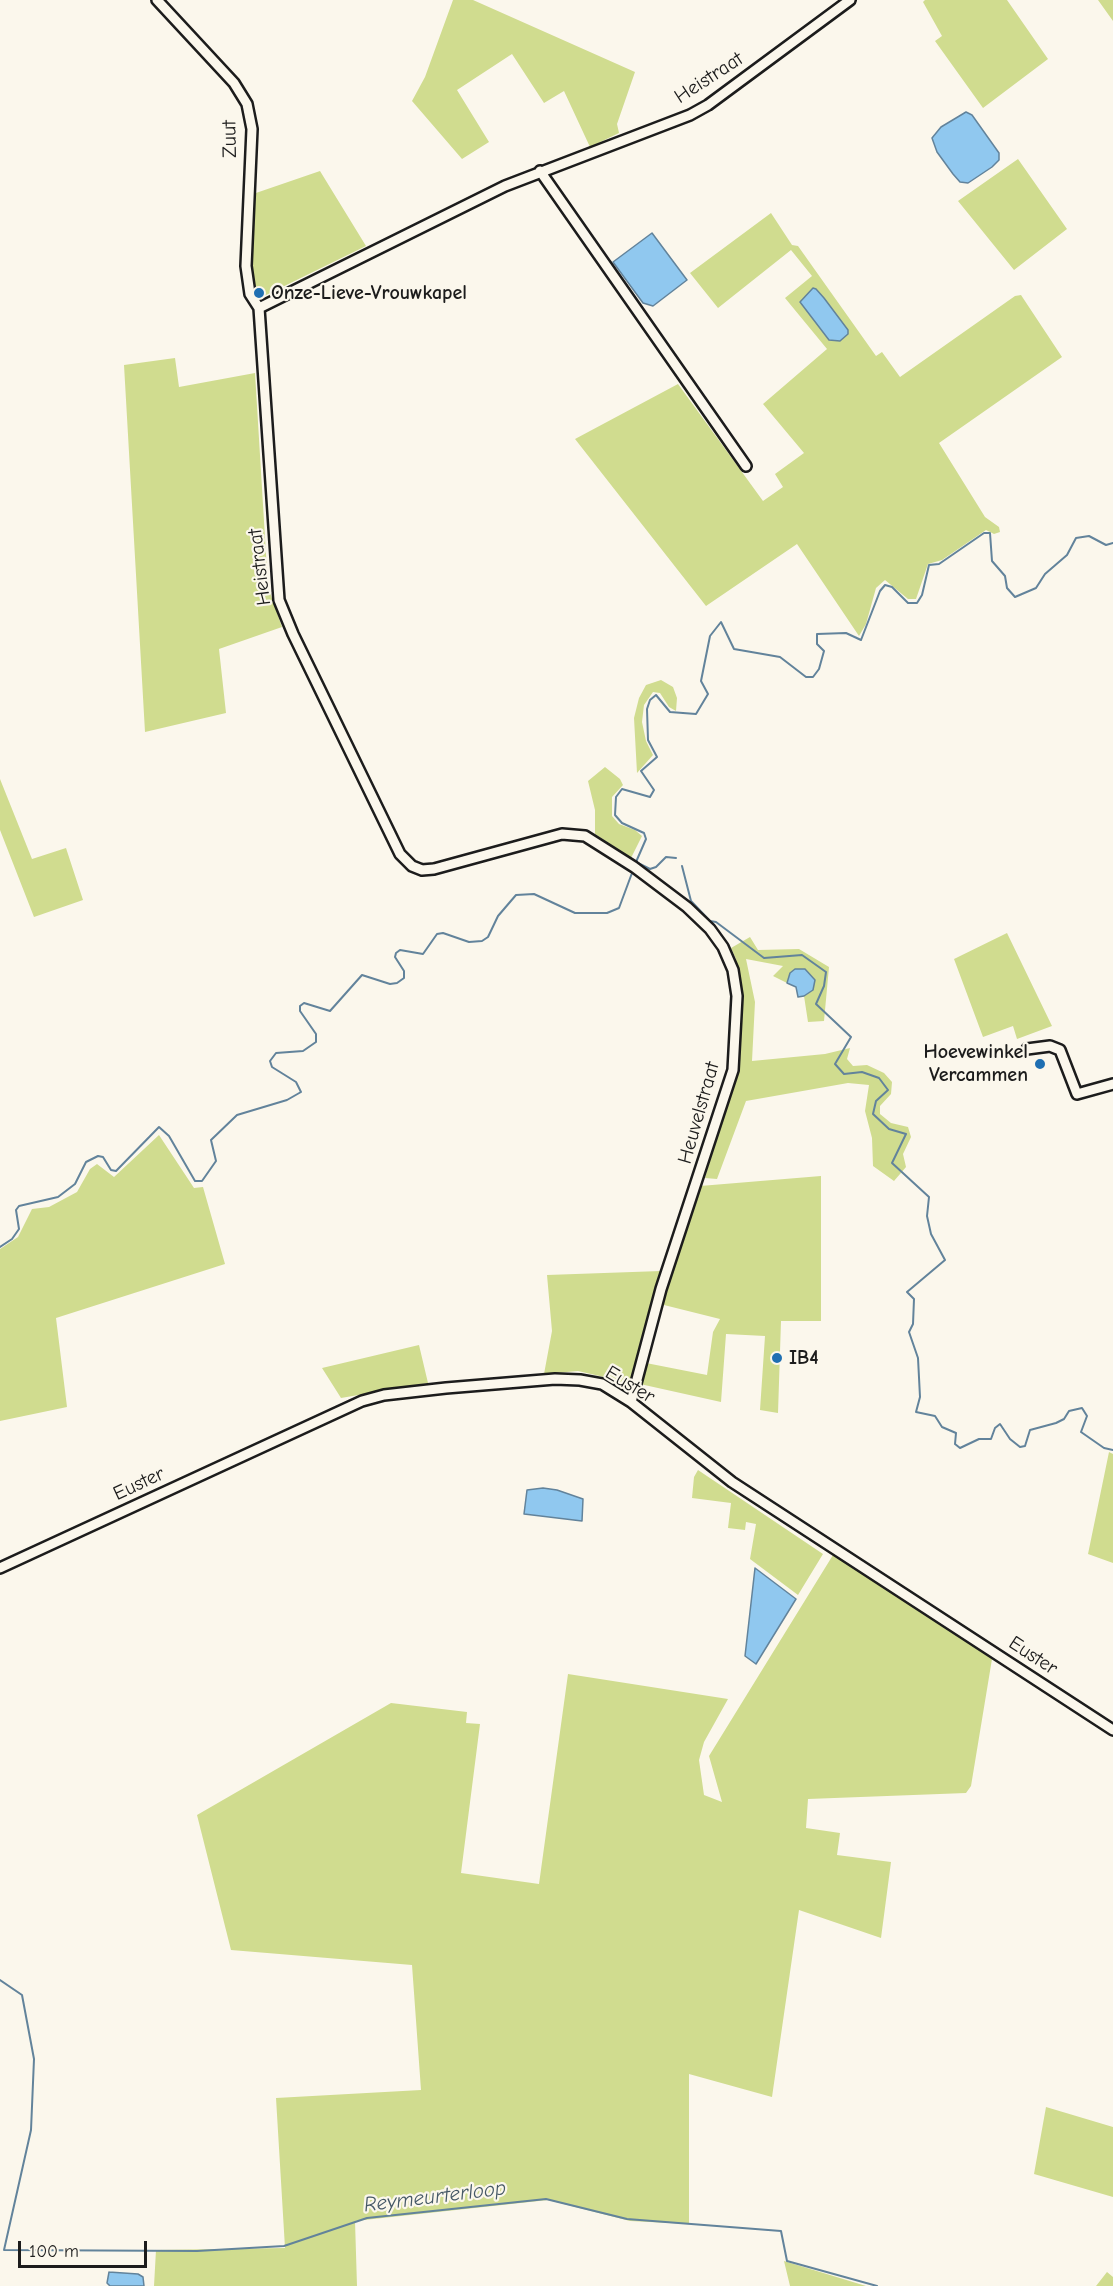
<!DOCTYPE html>
<html>
<head>
<meta charset="utf-8">
<style>
  body { margin:0 }
  #map { position:relative; width:1113px; height:2286px; overflow:hidden; background:#fbf7ec; font-family:"Comic Neue",sans-serif }
  canvas { display:block }
  .scale { position:absolute; left:18px; top:2241px; width:129px; height:27px; box-sizing:border-box; border:3px solid #1c1c1c; border-top:0; padding-left:8px; font-size:18px; line-height:21px; white-space:nowrap; color:#1c1c1c; -webkit-text-stroke:4px #fbf7ec; paint-order:stroke }
</style>
</head>
<body>
<div id="map">
<canvas width="1113" height="2286"></canvas>
<div class="scale">100 m</div>
</div>
<script>
const context = document.querySelector('canvas').getContext('2d');
context.lineJoin = 'round';
function fillPath(path, color) {
  context.fillStyle = color;
  context.fill(path, 'evenodd');
}
function poly(rows) {
  const path = new Path2D();
  for (const r of rows) {
    path.moveTo(r[0], r[1]);
    for (let i = 2; i < r.length; i += 2) path.lineTo(r[i], r[i + 1]);
  }
  return path;
}
function strokePath(path, color, width, dash) {
  context.strokeStyle = color;
  context.lineWidth = width;
  context.lineCap = dash ? 'butt' : 'round';
  context.setLineDash(dash || []);
  context.stroke(path);
}
function drawText(font, color, halo, rows, align = 'center') {
  context.font = font + ' "Comic Neue",sans-serif';
  context.lineWidth = 4.5;
  context.setLineDash([]);
  context.textBaseline = 'middle';
  context.strokeStyle = halo;
  context.fillStyle = color;
  for (const [text, x, y, turn = 0] of rows) {
    context.save();
    context.translate(x, y);
    context.rotate((+turn || 0) * Math.PI / 180);
    context.textAlign = isNaN(turn) ? turn : align;
    if (halo) context.strokeText(text, 0, 0);
    context.fillText(text, 0, 0);
    context.restore();
  }
}
const green = poly([
  [453,0,473,0,635,72,617,124,619,133,590,147,564,91,544,103,512,54,457,90,489,142,462,159,412,101,425,77],
  [925,0,1007,0,1048,59,983,108,935,41,942,36,923,2],
  [1098,0,1113,0,1113,21],
  [1018,159,1067,229,1014,270,958,201],
  [320,171,366,246,260,298,255,295,250,245,253,194],
  [771,213,792,245,798,246,876,356,882,352,900,377,1015,296,1021,295,1062,357,939,443,985,517,999,527,1000,532,994,534,986,530,942,560,928,564,916,599,908,599,885,580,876,588,866,624,859,636,797,544,706,606,575,439,678,384,763,501,783,487,775,474,804,453,763,404,827,349,785,298,812,276,791,250,718,308,690,273],
  [175,358,179,387,255,373,268,587,282,627,219,649,226,713,145,732,124,365],
  [661,680,673,687,677,698,676,711,669,707,660,693,653,692,644,705,642,722,646,741,653,755,637,773,634,718,639,698,646,685],
  [605,767,620,779,623,785,612,797,612,816,619,824,635,830,642,836,631,858,595,834,595,810,588,781],
  [0,779,32,859,66,848,83,900,34,917,0,830],
  [1007,933,1052,1026,1017,1039,1013,1026,983,1037,954,959],
  [750,937,758,950,799,949,829,967,824,1021,808,1022,804,996,813,990,790,973,787,983,773,976,783,966,746,959,755,1002,752,1061,825,1054,850,1048,847,1059,853,1066,867,1065,884,1073,892,1082,891,1094,880,1106,880,1114,891,1123,908,1127,911,1137,903,1154,906,1167,894,1181,873,1166,872,1138,865,1111,869,1085,848,1083,746,1101,717,1179,705,1178,738,1064,741,1014,736,959,731,948],
  [159,1135,194,1188,203,1187,225,1264,56,1318,67,1407,0,1421,0,1249,18,1237,32,1209,49,1207,77,1192,90,1169,97,1164,114,1177],
  [821,1176,821,1321,781,1321,778,1413,760,1410,765,1336,726,1334,721,1402,640,1384,646,1363,707,1375,713,1332,720,1319,660,1304,700,1186],
  [661,1271,627,1391,604,1377,578,1371,544,1374,552,1331,547,1275],
  [419,1345,428,1383,341,1398,322,1368],
  [1109,1452,1113,1454,1113,1563,1088,1554],
  [698,1470,823,1554,798,1595,750,1559,756,1524,746,1522,745,1530,728,1528,731,1503,692,1498,694,1477],
  [833,1555,992,1659,971,1786,966,1793,808,1799,806,1828,840,1833,837,1855,891,1862,881,1938,799,1910,772,2097,689,2074,689,2224,630,2221,548,2200,355,2221,357,2286,154,2286,156,2250,285,2248,276,2098,421,2090,412,1965,231,1950,197,1815,391,1703,467,1712,466,1723,480,1724,461,1873,539,1884,568,1674,728,1699,704,1742,699,1760,704,1795,722,1802,709,1756],
  [1046,2107,1113,2127,1113,2197,1034,2174],
  [784,2261,866,2286,790,2286],
  [1107,2272,1113,2277,1113,2286,1096,2286]
]);
const water = poly([
  [966,112,972,115,999,153,999,160,992,167,968,183,960,182,953,174,937,152,932,138,941,127,966,112],
  [652,233,687,280,653,306,643,303,613,262,652,233],
  [813,288,816,289,824,298,848,330,848,334,840,341,829,340,800,302,813,288],
  [795,969,805,969,815,980,813,990,804,996,798,997,796,987,787,983,790,973,795,969],
  [543,1488,557,1490,583,1499,582,1521,524,1514,527,1490,543,1488],
  [755,1568,796,1599,756,1664,745,1656,755,1568],
  [109,2272,138,2274,143,2277,144,2286,110,2286,107,2283,109,2272]
]);
const stream = poly([
  [676,858,666,857,656,867,650,869,636,862,646,839,644,833,622,823,615,815,616,797,622,789,650,797,654,790,641,771,657,757,648,740,647,709,650,700,656,695,670,712,696,714,708,694,701,681,710,636,721,622,734,649,780,657,806,677,813,677,819,669,824,651,817,644,817,634,846,633,861,640,880,591,885,585,892,587,908,603,917,603,922,595,929,565,939,564,984,533,990,533,992,561,1005,576,1007,588,1015,597,1036,588,1045,574,1067,555,1076,538,1089,536,1106,545,1113,543],
  [682,866,691,901,710,921,716,922,764,958,802,955,826,972,824,986,816,1004,851,1037,835,1064,844,1074,862,1072,879,1078,888,1090,876,1101,873,1114,889,1129,906,1134,892,1163,929,1197,927,1216,931,1234,945,1260,907,1292,914,1299,913,1324,909,1332,918,1358,920,1397,916,1412,935,1416,942,1427,956,1433,955,1444,960,1448,979,1439,991,1439,995,1428,1000,1424,1010,1439,1020,1447,1025,1446,1030,1430,1056,1423,1064,1419,1069,1411,1082,1408,1087,1416,1081,1432,1104,1448,1113,1450],
  [0,1247,12,1239,19,1229,16,1210,19,1206,58,1197,75,1184,86,1162,98,1156,103,1157,111,1170,116,1171,159,1127,169,1136,195,1181,202,1181,216,1161,211,1140,237,1115,287,1100,301,1092,296,1082,272,1067,270,1061,276,1053,303,1051,316,1042,316,1034,300,1011,300,1006,304,1003,330,1011,362,975,390,984,397,983,404,978,404,971,395,957,396,953,400,950,423,954,437,934,443,933,469,942,482,941,488,937,498,916,516,895,534,894,575,913,607,913,619,908,632,873],
  [0,1980,22,1995,34,2059,31,2130,4,2250,197,2251,284,2246,367,2218,546,2199,627,2219,781,2231,787,2261,877,2286]
]);
const minor = poly([
  [157,0,234,83,247,104,252,129,246,266,250,294,259,308],
  [540,171,746,466],
  [259,308,279,600,293,634,400,854,412,866,422,870,434,869,562,834,585,836,634,867,687,907,710,929,723,947,733,970,737,996,733,1070,661,1289,631,1402],
  [259,308,505,186,690,115,708,105,850,0],
  [1027,1049,1050,1046,1060,1050,1077,1094,1113,1084],
  [0,1568,362,1401,384,1395,446,1388,555,1379,580,1380,602,1384,631,1402,732,1482,1113,1730]
]);
const markers = [
  [259,293,6,"#1f6fb2"],
  [1040,1064,6,"#1f6fb2"],
  [777,1358,6,"#1f6fb2"]
];
const streetNames = [
  ["Heistraat",709,78,-33],
  ["Zuut",230,139,-91],
  ["Heistraat",260,567,-97],
  ["Heuvelstraat",699,1113,-74],
  ["Euster",630,1385,31],
  ["Euster",139,1484,-25],
  ["Euster",1033,1656,33]
];
const poiNames = [
  ["Onze-Lieve-Vrouwkapel",271,293],
  ["Hoevewinkel",1028,1052,"right"],
  ["Vercammen",1028,1075,"right"],
  ["IB4",789,1358]
];
const waterNames = [
  ["Reymeurterloop",435,2197,-7]
];
fillPath(green, '#d0dc8f');
fillPath(water, '#90c8ef');
strokePath(water, '#62839b', 1.5);
strokePath(stream, '#62839b', 2);
strokePath(minor, '#1c1c1c', 14);
strokePath(minor, '#fbf7ec', 9);
for (const [x, y, r, color] of markers) {
  const dot = new Path2D();
  dot.arc(x, y, r, 0, 2 * Math.PI);
  context.fillStyle = color;
  context.fill(dot);
  strokePath(dot, '#fbf7ec', 2);
}
drawText('20px', '#1c1c1c', '#fbf7ec', streetNames);
drawText('bold 20px', '#1c1c1c', '#fbf7ec', poiNames, 'left');
drawText('italic 21px', '#455866', '#fbf7ec', waterNames);
</script>
</body>
</html>
